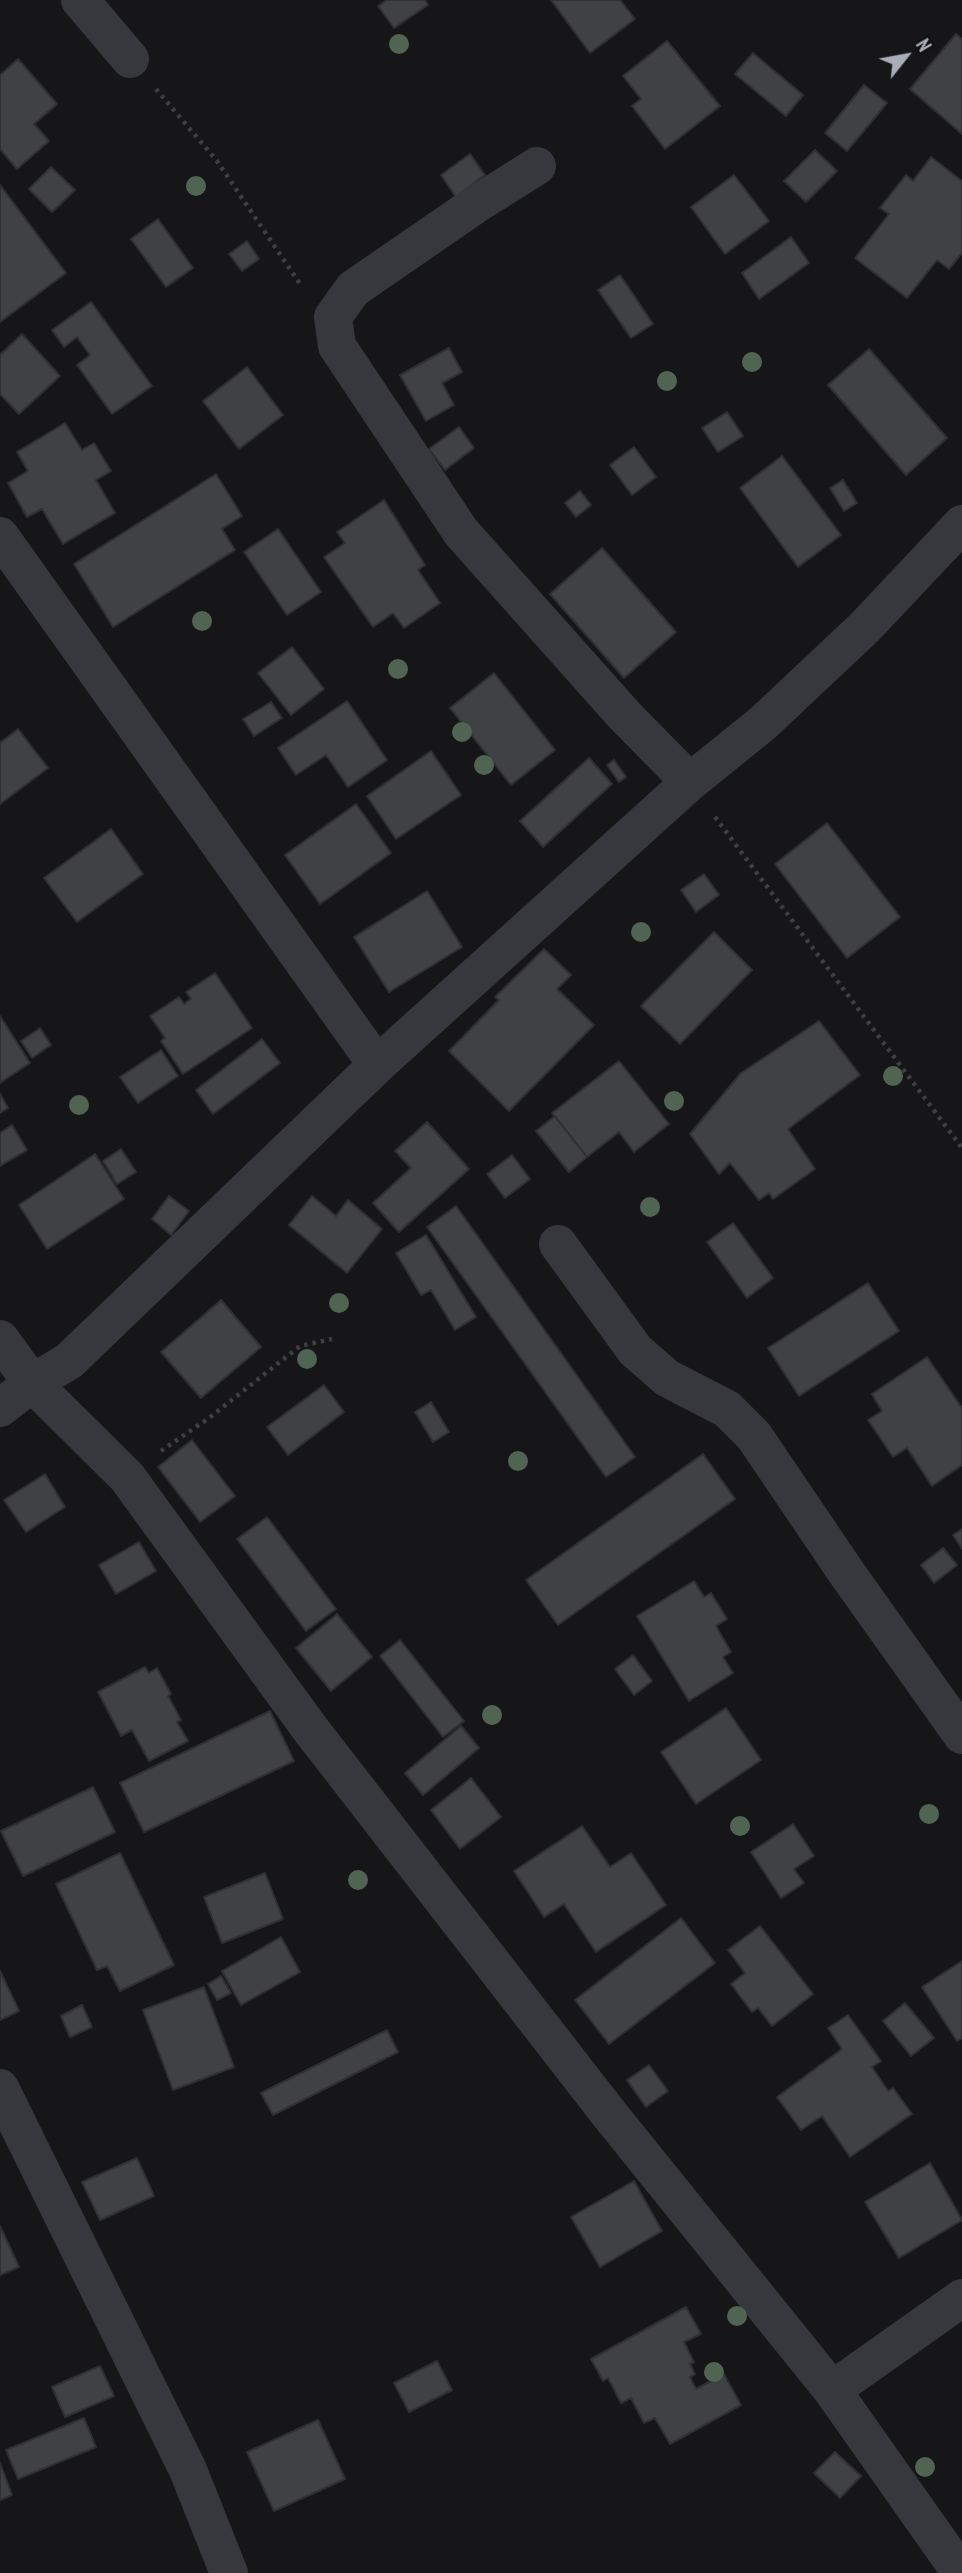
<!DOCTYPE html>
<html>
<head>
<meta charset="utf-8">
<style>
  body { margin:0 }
  #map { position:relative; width:962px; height:2573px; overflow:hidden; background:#161618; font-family:"PT Sans Narrow",sans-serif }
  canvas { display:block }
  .north { position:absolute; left:871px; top:21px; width:70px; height:70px; -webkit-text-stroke:5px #111113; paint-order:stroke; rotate:59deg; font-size:19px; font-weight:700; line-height:28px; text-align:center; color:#a8adb8 }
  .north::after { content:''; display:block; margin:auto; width:24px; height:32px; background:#a8adb8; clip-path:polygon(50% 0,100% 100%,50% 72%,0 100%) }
</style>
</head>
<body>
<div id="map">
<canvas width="962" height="2573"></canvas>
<div class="north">N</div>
</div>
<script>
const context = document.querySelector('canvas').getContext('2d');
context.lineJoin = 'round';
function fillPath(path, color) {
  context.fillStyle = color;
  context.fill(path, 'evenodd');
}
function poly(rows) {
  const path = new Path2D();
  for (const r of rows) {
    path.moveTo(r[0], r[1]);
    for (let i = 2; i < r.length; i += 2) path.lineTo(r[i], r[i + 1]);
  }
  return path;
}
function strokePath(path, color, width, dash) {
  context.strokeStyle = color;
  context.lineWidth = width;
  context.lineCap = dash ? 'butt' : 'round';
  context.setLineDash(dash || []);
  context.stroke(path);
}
const building = poly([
  [387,0,425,0,428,5,394,28,378,6,387,0],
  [551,0,620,0,635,19,590,53,551,0],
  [956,34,962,39,962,134,910,89,956,34],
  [667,41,720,106,665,149,632,106,641,99,623,76,667,41],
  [753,53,803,95,786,116,735,74,753,53],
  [18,59,57,104,34,124,49,141,17,169,0,149,0,75,18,59],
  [864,85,887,103,847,151,825,133,864,85],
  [815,150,837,171,806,202,784,181,815,150],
  [470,154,485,175,456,197,441,175,470,154],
  [931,157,962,181,962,253,949,269,937,260,907,298,855,258,889,214,880,208,906,175,913,181,931,157],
  [51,167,75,190,52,212,29,189,51,167],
  [734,175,769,221,725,254,691,207,734,175],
  [0,185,66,273,0,322,0,185],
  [158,219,193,268,166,287,131,239,158,219],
  [791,237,809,263,759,299,742,273,791,237],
  [247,241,259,259,242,271,229,254,247,241],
  [620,275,653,324,631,338,598,290,620,275],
  [91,302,152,386,112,414,77,365,90,355,77,337,64,347,52,330,91,302],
  [22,334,60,376,19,414,0,394,0,355,22,334],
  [449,348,462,372,442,383,454,405,426,421,400,375,449,348],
  [869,349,947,438,906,475,828,385,869,349],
  [247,367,283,415,239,449,203,401,247,367],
  [727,412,743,436,718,452,702,428,727,412],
  [65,423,82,450,94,443,111,471,96,480,115,513,63,544,42,509,27,517,8,483,28,471,17,452,65,423],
  [459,427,474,448,445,470,429,449,459,427],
  [634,447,656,477,632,495,610,465,634,447],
  [782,456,841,535,798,567,740,488,782,456],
  [216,474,242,516,222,529,235,550,113,627,74,564,216,474],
  [843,480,857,503,844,511,830,488,843,480],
  [580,491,591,505,576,517,565,503,580,491],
  [384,500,425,565,418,570,440,603,404,628,393,613,373,627,324,557,345,543,337,532,384,500],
  [278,529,321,592,287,615,244,552,278,529],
  [602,548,676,632,624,678,550,594,602,548],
  [292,647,324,689,291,715,258,673,292,647],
  [494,673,555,750,511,785,450,708,494,673],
  [347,701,387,760,348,787,326,755,296,775,278,748,347,701],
  [271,702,282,718,254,736,243,719,271,702],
  [18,729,48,768,0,804,0,743,18,729],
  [431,751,461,795,396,839,367,796,431,751],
  [589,758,612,784,543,847,520,821,589,758],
  [614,760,626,777,619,782,607,765,614,760],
  [356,804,391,853,320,904,285,855,356,804],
  [827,823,900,917,847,958,775,864,827,823],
  [111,829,143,874,77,922,44,878,111,829],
  [704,874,719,895,696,912,681,890,704,874],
  [427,891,462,947,389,992,354,937,427,891],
  [714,932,752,970,680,1044,641,1006,714,932],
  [544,949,571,975,557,989,594,1025,509,1111,449,1051,499,1000,495,997,544,949],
  [215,973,252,1028,183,1074,161,1041,165,1038,150,1016,179,997,184,1004,191,999,186,992,215,973],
  [0,1016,30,1063,0,1083,0,1016],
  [819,1021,860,1075,788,1129,815,1169,773,1199,769,1193,759,1200,730,1163,719,1174,690,1134,741,1073,819,1021],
  [40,1028,51,1045,32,1058,21,1041,40,1028],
  [262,1039,280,1063,213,1114,196,1090,262,1039],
  [161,1050,178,1076,138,1103,120,1077,161,1050],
  [619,1061,669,1124,634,1152,619,1132,587,1157,552,1113,619,1061],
  [0,1094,8,1108,0,1113,0,1094],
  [555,1116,587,1157,569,1172,536,1131,555,1116],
  [427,1122,469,1169,399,1232,373,1203,411,1168,395,1151,427,1122],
  [12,1125,27,1150,0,1166,0,1133,12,1125],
  [121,1149,136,1172,117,1184,103,1161,121,1149],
  [95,1154,124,1199,47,1249,19,1205,95,1154],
  [512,1155,530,1179,505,1198,487,1174,512,1155],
  [169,1196,189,1211,171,1235,152,1219,169,1196],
  [312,1196,336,1216,348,1200,382,1229,347,1273,289,1225,312,1196],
  [456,1206,635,1457,606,1477,427,1227,456,1206],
  [733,1223,773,1278,747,1298,707,1242,733,1223],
  [426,1235,476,1317,455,1330,431,1290,421,1295,396,1253,426,1235],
  [868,1283,899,1331,799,1396,768,1348,868,1283],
  [221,1300,261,1347,201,1398,161,1352,221,1300],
  [927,1357,962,1408,962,1465,932,1486,907,1448,893,1457,868,1420,882,1411,872,1394,927,1357],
  [324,1385,344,1412,288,1455,267,1427,324,1385],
  [431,1402,449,1432,433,1442,415,1412,431,1402],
  [192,1440,235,1496,200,1522,158,1467,192,1440],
  [703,1454,735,1499,558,1625,526,1580,703,1454],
  [45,1474,65,1507,26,1532,4,1500,45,1474],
  [267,1517,336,1609,306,1631,237,1539,267,1517],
  [962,1529,962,1549,953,1535,962,1529],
  [139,1542,156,1571,116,1594,99,1565,139,1542],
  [943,1548,957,1565,934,1583,921,1565,943,1548],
  [694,1581,704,1597,711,1593,727,1619,716,1626,731,1652,723,1657,733,1673,689,1701,637,1616,694,1581],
  [337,1614,372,1657,331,1691,296,1648,337,1614],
  [400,1640,464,1721,443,1737,380,1656,400,1640],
  [633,1655,652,1681,634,1695,615,1669,633,1655],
  [145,1667,149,1673,157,1668,171,1694,168,1696,181,1720,177,1722,188,1741,149,1761,132,1730,121,1736,98,1692,145,1667],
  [726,1708,761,1760,696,1804,661,1752,726,1708],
  [270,1711,294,1761,144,1832,120,1783,270,1711],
  [461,1726,479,1748,423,1795,405,1773,461,1726],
  [471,1778,501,1817,460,1849,431,1810,471,1778],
  [93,1787,115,1832,23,1876,1,1831,93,1787],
  [793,1824,814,1856,794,1869,804,1883,781,1898,751,1852,793,1824],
  [582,1826,610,1867,631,1853,666,1905,596,1952,564,1904,544,1917,514,1871,582,1826],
  [120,1853,174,1965,120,1991,107,1966,97,1970,56,1884,120,1853],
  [265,1873,283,1919,222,1943,204,1897,265,1873],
  [681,1918,715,1963,609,2044,575,2000,681,1918],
  [760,1926,813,1994,772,2026,758,2008,752,2012,731,1984,745,1973,728,1950,760,1926],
  [281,1937,300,1972,241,2005,222,1971,281,1937],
  [962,1961,962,2038,957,2041,922,1987,962,1961],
  [0,1971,19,2011,0,2020,0,1971],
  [221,1976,231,1993,217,2000,208,1984,221,1976],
  [204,1987,234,2067,173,2090,143,2010,204,1987],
  [905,2003,934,2038,911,2056,883,2021,905,2003],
  [82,2005,92,2027,70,2037,61,2016,82,2005],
  [848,2015,881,2061,872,2067,888,2091,893,2088,912,2114,850,2157,822,2116,801,2130,777,2097,842,2049,828,2028,848,2015],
  [387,2030,398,2052,273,2115,261,2093,387,2030],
  [649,2065,668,2091,646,2107,627,2080,649,2065],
  [137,2158,154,2196,100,2220,82,2182,137,2158],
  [930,2163,962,2220,899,2258,865,2202,930,2163],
  [634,2181,662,2231,600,2267,571,2217,634,2181],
  [0,2226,19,2267,0,2275,0,2226],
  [686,2307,701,2334,684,2342,694,2362,690,2364,695,2374,690,2377,696,2389,724,2374,741,2405,670,2444,655,2418,644,2423,631,2398,621,2403,608,2378,603,2381,591,2359,686,2307],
  [437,2361,452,2390,409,2412,394,2383,437,2361],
  [100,2366,114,2396,65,2417,52,2387,100,2366],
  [84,2418,96,2447,18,2479,6,2450,84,2418],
  [318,2420,345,2479,274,2511,247,2452,318,2420],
  [835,2452,861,2476,840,2498,814,2473,835,2452],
  [0,2463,12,2495,0,2500,0,2463]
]);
const path = poly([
  [156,89,217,161,302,287],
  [715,817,962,1148],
  [161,1451,209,1418,300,1346,332,1339]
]);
const minor = poly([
  [80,0,130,59],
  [537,166,475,205,353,289,333,317,337,346,461,532,625,716,690,782],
  [0,536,377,1065],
  [558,1244,635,1350,667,1378,727,1409,754,1436,846,1572,962,1735],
  [0,1339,32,1383,127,1477,311,1730,610,2115,832,2390,961,2573],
  [0,1408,32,1383,69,1361,377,1065,690,782,763,723,865,627,962,524],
  [0,2088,188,2470,229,2573],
  [832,2390,962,2298]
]);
const trees = [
  [399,44],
  [196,186],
  [752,362],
  [667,381],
  [202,621],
  [398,669],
  [462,732],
  [484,765],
  [641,932],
  [893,1076],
  [674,1101],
  [79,1105],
  [650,1207],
  [339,1303],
  [307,1359],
  [518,1461],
  [492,1715],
  [929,1814],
  [740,1826],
  [358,1880],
  [737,2316],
  [714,2372],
  [925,2467]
];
fillPath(building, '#404145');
strokePath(building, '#303034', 2);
strokePath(path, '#3d3f44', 4.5, [3.5, 5]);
strokePath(minor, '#37383d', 38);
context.fillStyle = '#506452';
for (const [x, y] of trees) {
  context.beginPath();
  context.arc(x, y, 10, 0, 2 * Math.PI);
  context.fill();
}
</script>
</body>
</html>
